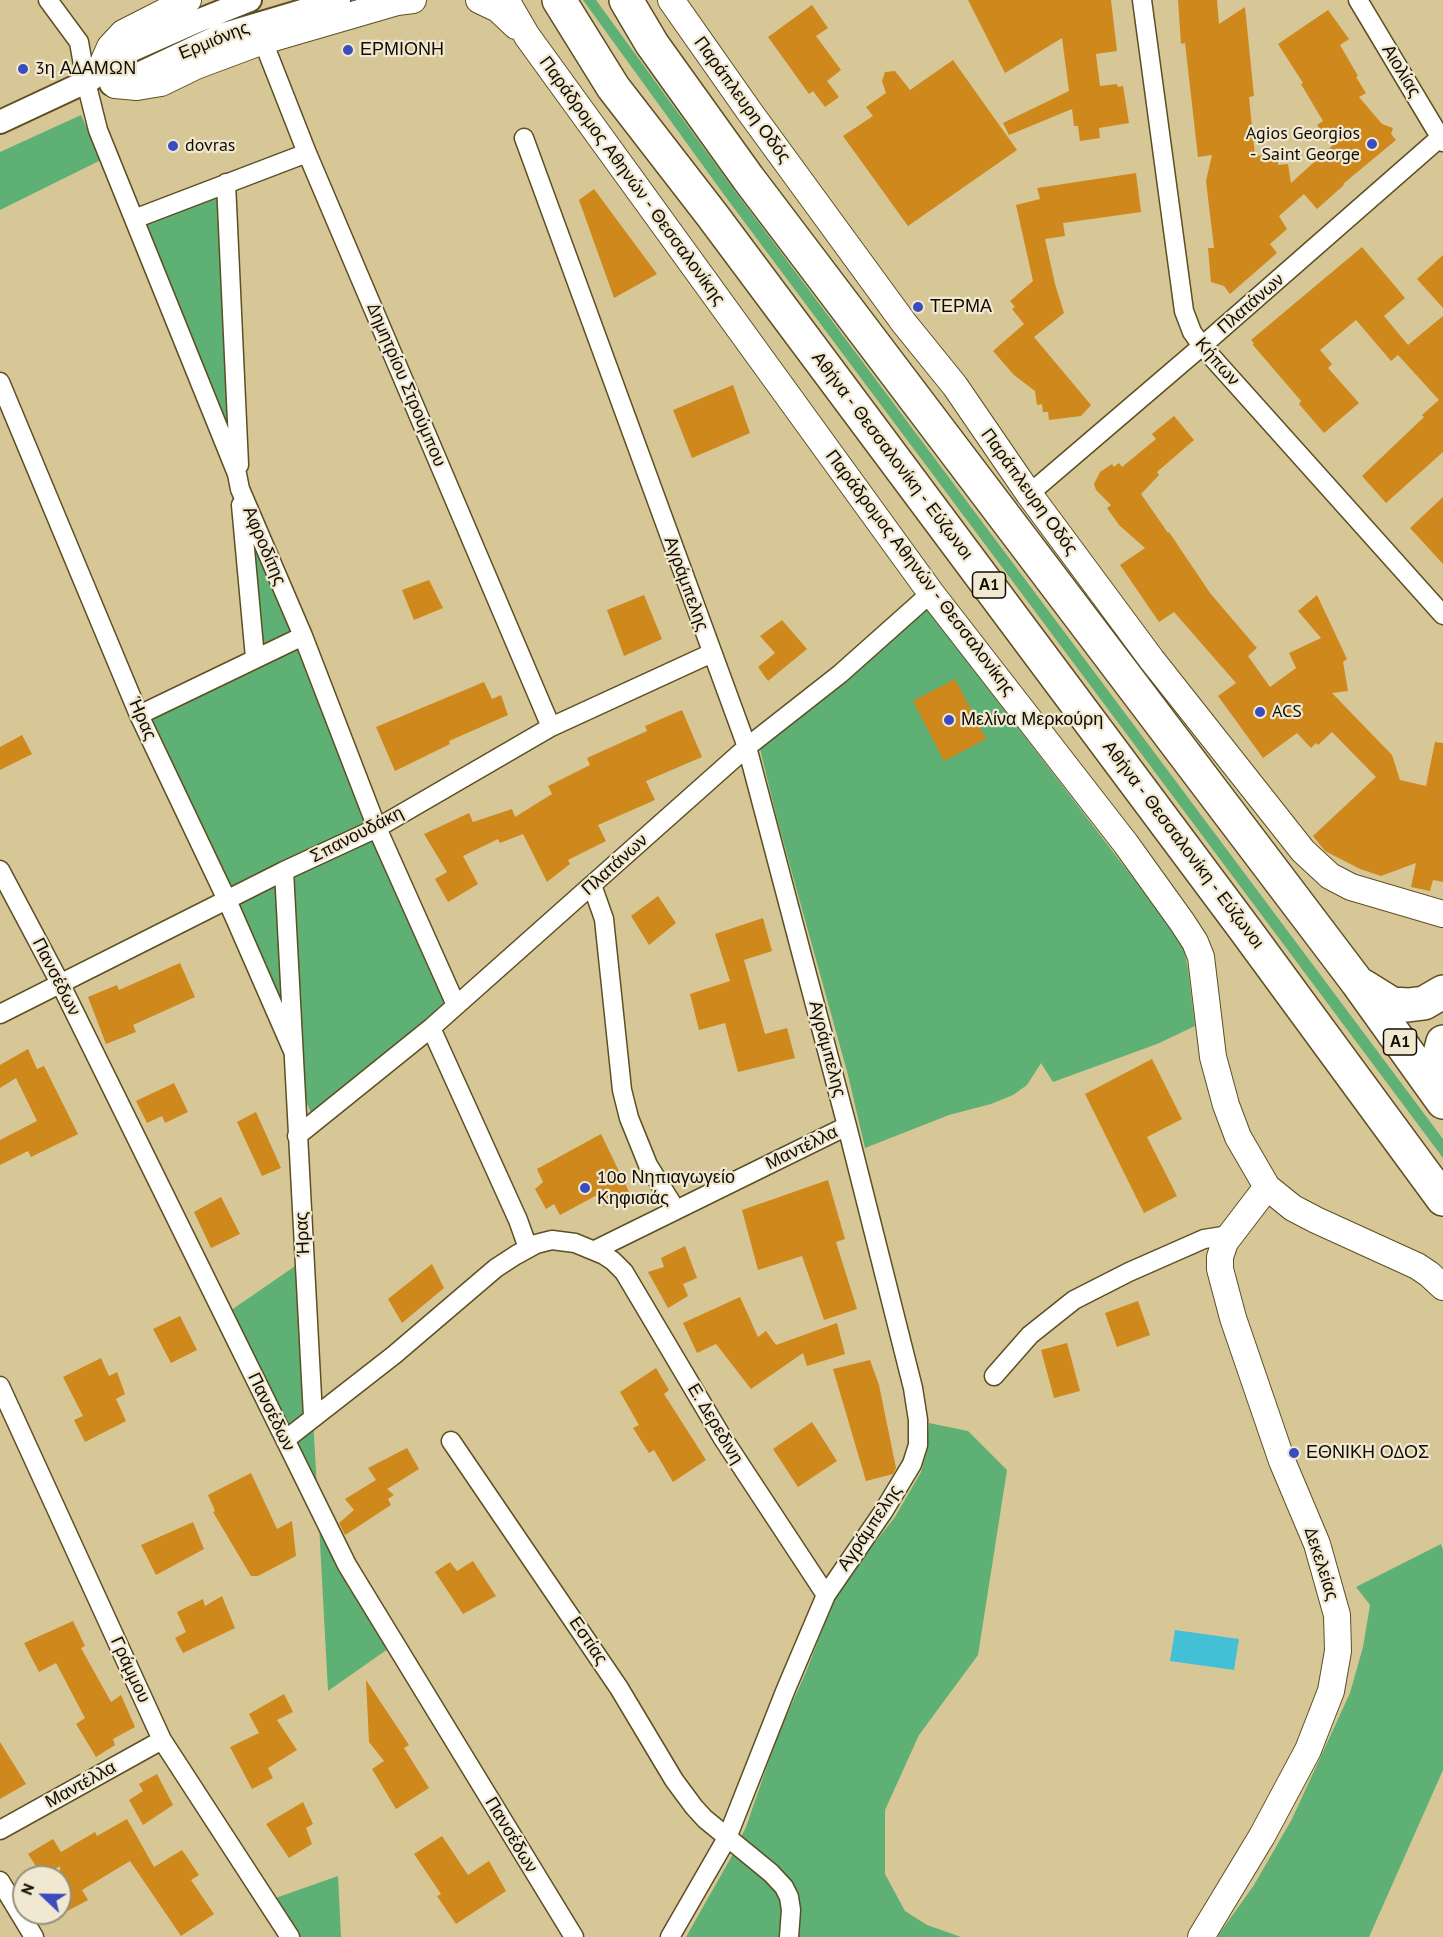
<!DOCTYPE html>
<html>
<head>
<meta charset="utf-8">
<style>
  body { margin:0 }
  #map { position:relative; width:1443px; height:1937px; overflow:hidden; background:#d7c797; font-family:"PT Sans",sans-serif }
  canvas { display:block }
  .north { position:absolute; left:12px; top:1865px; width:60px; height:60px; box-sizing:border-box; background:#f0e8d0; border:2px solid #97907d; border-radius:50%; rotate:292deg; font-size:16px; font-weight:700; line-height:24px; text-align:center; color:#120c00 }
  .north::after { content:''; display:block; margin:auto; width:21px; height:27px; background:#3b4cbf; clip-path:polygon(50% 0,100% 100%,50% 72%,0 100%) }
</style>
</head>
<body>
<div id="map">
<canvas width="1443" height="1937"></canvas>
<div class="north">N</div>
</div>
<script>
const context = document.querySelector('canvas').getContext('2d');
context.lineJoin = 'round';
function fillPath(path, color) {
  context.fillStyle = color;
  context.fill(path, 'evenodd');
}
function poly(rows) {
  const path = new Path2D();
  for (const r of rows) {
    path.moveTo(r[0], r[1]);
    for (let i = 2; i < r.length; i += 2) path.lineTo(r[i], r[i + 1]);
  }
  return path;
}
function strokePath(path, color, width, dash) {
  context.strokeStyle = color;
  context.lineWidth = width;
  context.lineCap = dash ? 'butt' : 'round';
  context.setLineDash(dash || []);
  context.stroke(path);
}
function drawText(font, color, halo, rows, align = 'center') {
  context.font = font + ' "PT Sans",sans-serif';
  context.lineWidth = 4.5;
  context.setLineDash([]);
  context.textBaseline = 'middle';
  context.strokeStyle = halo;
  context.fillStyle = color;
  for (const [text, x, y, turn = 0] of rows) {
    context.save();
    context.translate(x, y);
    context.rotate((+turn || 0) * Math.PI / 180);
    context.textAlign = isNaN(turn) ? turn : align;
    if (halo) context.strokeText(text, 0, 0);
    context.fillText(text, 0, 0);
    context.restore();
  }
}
const green = poly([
  [583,0,596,0,732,187,1443,1139,1443,1158,725,196],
  [81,115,101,160,0,210,0,152],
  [226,183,237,474,134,219],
  [240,489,456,1005,314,1120,139,715,255,658],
  [927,609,1179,938,1185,954,1188,969,1195,1026,1157,1044,1053,1082,1041,1063,1027,1085,1013,1095,991,1104,949,1115,865,1148,848,1075,777,819,760,749,845,683],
  [304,1260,318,1506,395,1644,328,1691,318,1506,224,1315],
  [929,1423,968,1431,1007,1470,978,1655,919,1735,885,1810,885,1874,905,1911,927,1925,961,1937,686,1937,733,1854,746,1827,777,1737,806,1672,838,1589,895,1517,921,1472,927,1451],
  [1441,1544,1443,1550,1443,1770,1369,1937,1217,1937,1254,1885,1292,1819,1350,1693,1363,1647,1370,1605,1356,1587],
  [338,1876,341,1937,290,1937,267,1901]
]);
const water = poly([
  [1175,1630,1239,1639,1234,1670,1170,1661]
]);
const building = poly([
  [968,0,1111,0,1117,51,1096,54,1100,86,1117,84,1118,87,1123,86,1129,123,1099,128,1100,138,1080,141,1078,126,1074,126,1072,109,1009,135,1003,123,1069,91,1062,38,1005,73],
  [1178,0,1217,0,1219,24,1245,7,1254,96,1249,97,1255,156,1278,154,1278,165,1288,164,1291,183,1333,145,1317,125,1323,121,1301,84,1303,83,1278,44,1328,10,1349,39,1340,45,1358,76,1356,77,1366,93,1359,97,1382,124,1393,128,1391,134,1396,140,1343,184,1344,185,1317,209,1304,194,1279,216,1287,229,1270,244,1277,253,1230,294,1224,286,1211,282,1208,248,1214,248,1206,181,1212,155,1198,157,1185,43,1181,44],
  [812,5,828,28,816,36,841,70,827,81,839,97,825,107,813,91,809,94,768,37],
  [953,60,1017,150,908,226,843,136,873,116,866,107,886,93,882,81,885,72,895,71,910,90],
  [1136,173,1141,212,1063,223,1065,236,1045,239,1055,284,1064,313,1034,337,1091,405,1081,416,1049,420,1048,412,1043,412,1042,404,1037,405,1035,391,1014,375,993,351,1024,324,1012,309,1015,307,1010,301,1033,281,1016,205,1040,199,1037,188],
  [594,189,657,274,614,298,579,200],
  [1362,247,1405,298,1384,316,1408,345,1443,316,1443,452,1386,503,1362,476,1424,417,1422,415,1439,400,1398,355,1391,361,1356,320,1320,350,1332,364,1328,368,1359,403,1324,433,1299,404,1301,401,1253,345,1254,343,1251,340],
  [1443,255,1443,308,1417,279],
  [733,385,750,433,692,458,673,410],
  [1174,416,1194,440,1157,472,1159,475,1141,494,1168,533,1169,532,1210,593,1257,648,1248,656,1270,687,1296,668,1289,653,1321,638,1298,611,1317,595,1347,659,1343,662,1348,691,1332,693,1392,755,1400,780,1426,786,1435,742,1443,743,1443,882,1433,880,1430,891,1411,887,1416,863,1381,876,1360,869,1325,851,1313,836,1376,777,1332,732,1318,745,1316,743,1311,748,1297,733,1263,758,1218,696,1236,683,1174,612,1159,622,1120,565,1145,548,1119,525,1107,508,1111,505,1096,490,1094,484,1100,472,1112,464,1114,467,1119,463,1122,467,1156,439,1152,434],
  [1443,497,1443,564,1410,528],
  [429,580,443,608,414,620,402,590],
  [644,595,662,639,624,656,607,610],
  [782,620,807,649,768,681,758,667,775,653,760,636],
  [955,679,986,739,944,761,913,701],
  [484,682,492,699,501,695,508,715,449,741,450,744,395,771,376,727],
  [682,710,702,757,646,781,655,800,598,825,606,841,568,860,570,864,547,882,523,834,500,843,498,839,463,856,478,884,448,902,435,879,447,872,424,834,469,813,473,822,512,809,515,817,552,794,548,786,590,765,587,758,647,731,645,726],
  [22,735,32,754,0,770,0,747],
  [658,896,676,923,649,945,631,916],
  [763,918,772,951,744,960,765,1034,787,1028,795,1058,738,1072,725,1023,699,1030,690,994,730,981,715,934],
  [180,963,195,997,133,1025,136,1032,106,1044,88,997,117,985,119,990],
  [28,1049,37,1069,44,1066,78,1134,31,1157,28,1151,0,1165,0,1140,37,1121,16,1078,0,1088,0,1065],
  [1152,1059,1182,1119,1147,1137,1177,1196,1144,1213,1085,1094],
  [174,1083,188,1112,165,1123,162,1116,147,1123,136,1101],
  [256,1112,281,1168,262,1176,237,1122],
  [601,1134,631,1196,605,1207,599,1194,560,1215,554,1204,546,1209,535,1189,543,1182,537,1169],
  [828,1180,845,1239,836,1242,857,1309,824,1320,802,1256,758,1270,742,1210],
  [221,1197,240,1234,211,1248,194,1212],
  [685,1246,697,1278,683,1284,688,1296,668,1308,648,1272,664,1267,661,1258],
  [432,1264,444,1288,402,1323,388,1299],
  [740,1297,758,1337,766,1331,776,1345,837,1323,845,1354,807,1366,803,1353,751,1389,716,1344,697,1353,683,1323],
  [1138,1301,1150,1335,1117,1347,1105,1313],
  [180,1316,197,1350,171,1363,153,1329],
  [1067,1343,1080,1391,1054,1398,1041,1350],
  [101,1358,109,1376,117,1372,125,1394,116,1399,126,1421,85,1442,74,1420,83,1416,63,1377],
  [870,1360,879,1385,896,1468,893,1474,866,1481,833,1369],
  [656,1368,669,1390,664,1394,706,1460,673,1482,654,1450,649,1453,633,1428,639,1425,620,1392],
  [812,1422,837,1461,798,1487,773,1449],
  [407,1448,419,1469,387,1489,394,1495,388,1499,391,1505,345,1535,339,1523,354,1510,345,1499,376,1480,368,1468],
  [251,1473,277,1529,292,1521,296,1556,258,1576,251,1576,213,1512,215,1511,208,1495],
  [193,1522,204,1549,156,1575,141,1545],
  [473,1561,496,1596,463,1614,435,1572,450,1562,457,1571],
  [222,1596,235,1628,183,1653,175,1638,186,1632,177,1612,203,1599,205,1606],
  [73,1621,85,1646,81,1648,111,1702,121,1695,135,1727,113,1739,115,1745,96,1757,76,1724,85,1718,56,1663,39,1672,24,1643],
  [366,1680,409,1745,404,1748,429,1788,396,1809,372,1769,384,1761,369,1742],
  [284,1694,293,1712,277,1720,297,1750,268,1768,273,1778,252,1789,230,1747,259,1733,249,1714],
  [0,1742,26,1784,0,1799],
  [157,1774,173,1805,143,1825,129,1800,143,1791,139,1784],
  [303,1802,313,1824,306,1828,312,1844,289,1858,266,1824],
  [127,1819,154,1867,182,1850,199,1875,191,1880,214,1914,181,1936,130,1861,82,1890,88,1900,60,1915,60,1866,43,1877,28,1854,53,1839,61,1852,95,1832,97,1836],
  [442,1836,468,1875,489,1861,506,1891,456,1924,437,1896,441,1894,414,1854]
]);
const minor = poly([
  [48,0,79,42,86,82,98,130,237,474,240,489,303,636,377,828,456,1005],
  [1142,0,1184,311,1192,332,1202,346,1443,615],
  [1358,0,1443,142],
  [263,41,307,153,551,727],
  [524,138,747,747,847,1126,913,1388,918,1420,918,1445,912,1464,883,1512,826,1595,786,1689,727,1838,670,1937],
  [226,183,239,465],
  [134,219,307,153],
  [0,382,139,715,227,900,293,1051],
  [1029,494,1202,346,1443,135],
  [241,505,255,658],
  [139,715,303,636],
  [0,870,60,983,347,1565,574,1937],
  [284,871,313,1416],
  [592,885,604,919,622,1090,629,1118,648,1165,676,1210],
  [0,1014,284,871,377,828,551,727,712,653],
  [431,1028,518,1220,528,1248],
  [297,1136,431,1028,747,747,840,674,931,593],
  [595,1250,847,1126],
  [994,1376,1030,1335,1074,1300,1129,1272,1204,1239,1229,1235],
  [0,1386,162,1740,290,1937],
  [285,1440,394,1355,496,1268,516,1255,536,1244,552,1240,575,1243,604,1255,613,1261,624,1272,722,1437,826,1595],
  [451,1441,619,1688,674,1780,694,1807,705,1819,771,1873,784,1887,789,1897,791,1910,789,1937],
  [0,1830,162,1740],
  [0,1881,34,1937]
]);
const tertiary = poly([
  [111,84,115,85,221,35,339,0],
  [0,122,92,79,103,63,200,20,250,0]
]);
const secondary = poly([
  [479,0,498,9,516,26],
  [506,0,527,36,931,593,1126,844,1182,922,1195,942,1201,957,1213,1057,1226,1105,1238,1137,1267,1187,1293,1208,1316,1220,1417,1266,1429,1274,1443,1287],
  [671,0,749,111,904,323,955,386,1029,494,1152,660,1303,851,1330,876,1351,887,1443,914],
  [103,63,110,47,123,33,188,0],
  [115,85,137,87,161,83,196,66,263,41,397,2,413,0],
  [1201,1937,1262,1836,1308,1750,1331,1691,1338,1651,1337,1615,1317,1544,1282,1461,1233,1318,1220,1269,1220,1257,1225,1242,1267,1187]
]);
const motorway = poly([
  [559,0,613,87,712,215,1244,928,1443,1199],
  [626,0,652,44,748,178,1357,982,1443,1102],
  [1363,986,1392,1004,1408,1005,1424,1003,1443,992],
  [1443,1042,1439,1057,1443,1076]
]);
const markers = [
  [348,50,6,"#3b4cbf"],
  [23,69,6,"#3b4cbf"],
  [1372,144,6,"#3b4cbf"],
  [173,146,6,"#3b4cbf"],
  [918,307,6,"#3b4cbf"],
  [1260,712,6,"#3b4cbf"],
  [949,720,6,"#3b4cbf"],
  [585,1188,6,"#3b4cbf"],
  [1294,1453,6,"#3b4cbf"]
];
const shields = [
  [989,585,33],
  [1400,1042,33]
];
const shieldNames = [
  ["Α1",989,585],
  ["Α1",1400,1042]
];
const streetNames = [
  ["Ερμιόνης",214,41,-22],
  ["Αιολίας",1401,71,59],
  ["Παράπλευρη Οδός",742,100,54],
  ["Παράδρομος Αθηνών - Θεσσαλονίκης",632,181,54],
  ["Πλατάνων",1251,304,-41],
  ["Κήπων",1217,362,49],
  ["Δημητρίου Στρούμπου",406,385,67],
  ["Αθήνα - Θεσσαλονίκη - Εύζωνοι",892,456,53],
  ["Παράπλευρη Οδός",1029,492,54],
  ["Αφροδίτης",264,546,67],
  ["Παράδρομος Αθηνών - Θεσσαλονίκης",920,573,53],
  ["Αγράμπελης",686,584,70],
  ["Ήρας",142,719,66],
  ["Σπανουδάκη",357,835,-27],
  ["Αθήνα - Θεσσαλονίκη - Εύζωνοι",1183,845,53],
  ["Πλατάνων",615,865,-42],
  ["Πανσέδων",56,977,63],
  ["Αγράμπελης",827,1049,75],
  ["Μαντέλλα",802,1148,-26],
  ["Ήρας",303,1234,-93],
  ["Πανσέδων",271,1412,64],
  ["Ε. Δερεδινη",715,1424,59],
  ["Αγράμπελης",870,1528,-56],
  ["Δεκελείας",1321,1564,72],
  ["Εστίας",588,1641,56],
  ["Γράμμου",130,1670,65],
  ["Μαντέλλα",81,1785,-29],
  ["Πανσέδων",511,1835,59]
];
const poiNames = [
  ["ΕΡΜΙΟΝΗ",360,50],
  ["3η ΑΔΑΜΩΝ",35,69],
  ["Agios Georgios",1360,134,"right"],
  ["- Saint George",1360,155,"right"],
  ["dovras",185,146],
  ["ΤΕΡΜΑ",930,307],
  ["ACS",1272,712],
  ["Μελίνα Μερκούρη",961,720],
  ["10ο Νηπιαγωγείο",597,1178],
  ["Κηφισιάς",597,1199],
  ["ΕΘΝΙΚΗ ΟΔΟΣ",1306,1453]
];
fillPath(green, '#5eb075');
fillPath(water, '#43c0d6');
fillPath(building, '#ce881b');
strokePath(minor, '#5d4f22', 21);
strokePath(tertiary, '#5d4f22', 26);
strokePath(secondary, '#5d4f22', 28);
strokePath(motorway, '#5d4f22', 36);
strokePath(minor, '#fff', 18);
strokePath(tertiary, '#fff', 22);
strokePath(secondary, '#fff', 26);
strokePath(motorway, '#fff', 33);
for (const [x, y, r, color] of markers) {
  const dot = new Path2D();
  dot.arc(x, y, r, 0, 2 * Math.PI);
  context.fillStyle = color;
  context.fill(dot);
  strokePath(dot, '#f0e8d0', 2);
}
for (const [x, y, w] of shields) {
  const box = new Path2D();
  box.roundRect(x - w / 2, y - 13, w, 26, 4.5);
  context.fillStyle = '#f0e8d0';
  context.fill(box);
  strokePath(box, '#120c00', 1.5);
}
drawText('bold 16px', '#120c00', null, shieldNames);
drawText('18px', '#120c00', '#f0e8d0', streetNames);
drawText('18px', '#120c00', '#f0e8d0', poiNames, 'left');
</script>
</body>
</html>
